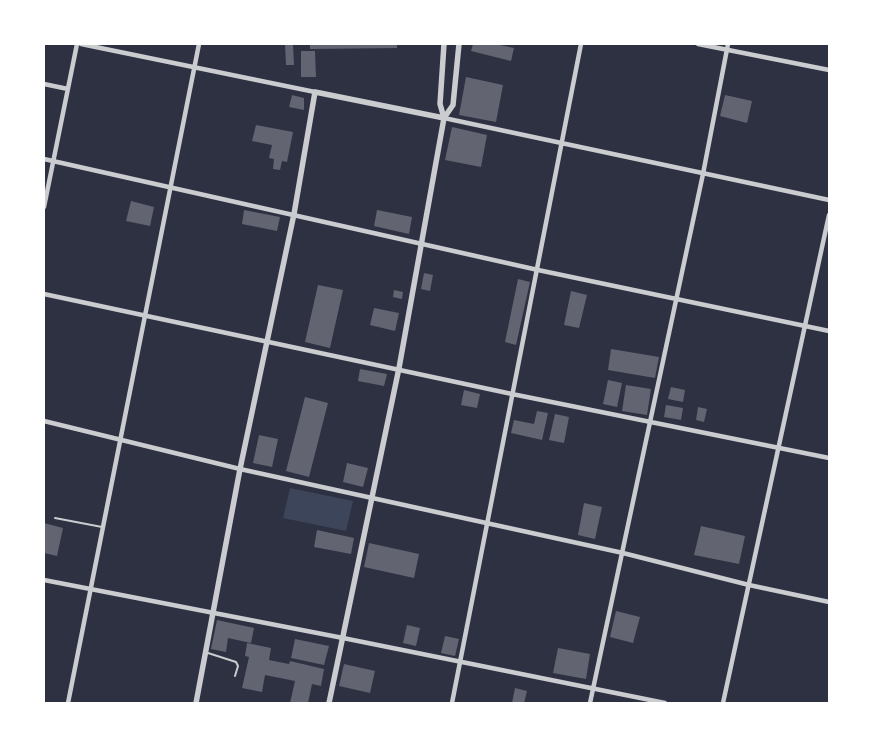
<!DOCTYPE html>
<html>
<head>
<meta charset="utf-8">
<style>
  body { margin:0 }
  #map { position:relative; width:873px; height:747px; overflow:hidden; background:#2d3142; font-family:"Varela Round",sans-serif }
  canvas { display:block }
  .frame { position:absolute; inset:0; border:45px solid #fff; pointer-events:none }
</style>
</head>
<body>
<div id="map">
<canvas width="873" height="747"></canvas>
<div class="frame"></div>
</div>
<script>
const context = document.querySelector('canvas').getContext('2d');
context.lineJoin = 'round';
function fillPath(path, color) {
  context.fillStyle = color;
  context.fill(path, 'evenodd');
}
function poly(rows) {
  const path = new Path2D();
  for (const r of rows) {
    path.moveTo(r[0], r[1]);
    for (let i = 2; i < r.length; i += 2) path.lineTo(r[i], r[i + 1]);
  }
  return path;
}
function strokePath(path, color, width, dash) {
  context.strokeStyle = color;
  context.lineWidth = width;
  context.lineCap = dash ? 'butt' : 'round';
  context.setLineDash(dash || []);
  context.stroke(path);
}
const green = poly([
  [290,488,353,501,346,531,283,518]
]);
const building = poly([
  [285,44,293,44,294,65,286,65],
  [310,44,397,44,397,48,310,49],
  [473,44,495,44,514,48,511,61,471,51],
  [301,51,315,51,316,77,301,77],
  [466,77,503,85,496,122,459,115],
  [292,95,304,98,304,110,289,107],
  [725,95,752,101,747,123,720,116],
  [256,125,293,132,287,162,282,161,280,170,273,169,274,159,269,158,272,145,252,141],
  [452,127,487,135,481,167,445,160],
  [131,201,154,207,150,226,126,221],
  [244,210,280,217,277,231,242,224],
  [377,210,412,217,409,234,374,226],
  [424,273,433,275,430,291,421,289],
  [518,279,530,282,516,345,505,342],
  [318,285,343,290,330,348,305,342],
  [394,290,403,292,402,299,393,297],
  [571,291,587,295,579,328,564,325],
  [374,308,399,313,395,331,370,325],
  [611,349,659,357,655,378,608,370],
  [360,369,387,374,384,386,358,381],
  [608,380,622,383,617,407,603,404],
  [626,385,651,389,647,415,622,411],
  [671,387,685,390,683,402,668,399],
  [464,390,480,394,477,408,461,405],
  [305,397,328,403,309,477,286,471],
  [666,405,683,408,681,420,664,417],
  [698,407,707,409,704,422,696,420],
  [537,411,548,413,542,440,511,433,514,420,534,424],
  [555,414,569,417,564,443,549,440],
  [259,435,278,439,272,467,253,463],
  [347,463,368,468,363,487,343,482],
  [584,503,602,507,595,539,578,535],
  [44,523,63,528,57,556,44,553],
  [701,526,745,536,739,564,694,555],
  [317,530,354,538,351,554,314,547],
  [369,543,419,554,414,578,364,567],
  [616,611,640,617,633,643,610,637],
  [217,620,254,628,251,643,228,638,226,652,211,649],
  [407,625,420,628,416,646,403,643],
  [445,636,459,639,455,656,441,653],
  [295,639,329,646,324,665,291,658],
  [247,643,271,648,269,660,289,664,290,661,324,669,321,686,312,684,308,703,290,703,295,681,265,675,262,692,242,688,249,657,245,656],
  [558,648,590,654,586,679,553,673],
  [344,664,375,671,370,693,339,686],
  [515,688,527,691,524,703,512,703]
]);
const service = poly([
  [55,518,102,527],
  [208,653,236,662,238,666,235,676]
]);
const minor = poly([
  [81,44,315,92],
  [698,44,829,70],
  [44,84,68,89],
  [444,118,829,200],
  [44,159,538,270,829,331],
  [44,207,77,44],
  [44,294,512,394,829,458],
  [44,421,240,469,623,553,749,585,829,602],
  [44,580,343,638,665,703],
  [68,703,199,44],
  [452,703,581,44],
  [590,703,703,174,728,44],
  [723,703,829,215]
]);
const tertiary = poly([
  [444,44,440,104,444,118],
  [196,703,240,469,294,214,315,92,444,118],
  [329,703,399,368,444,118,453,105,459,44]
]);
fillPath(green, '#3c4559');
fillPath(building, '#626471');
strokePath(service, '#caccd0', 2);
strokePath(minor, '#caccd0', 4.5);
strokePath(tertiary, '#caccd0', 5.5);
</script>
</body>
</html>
